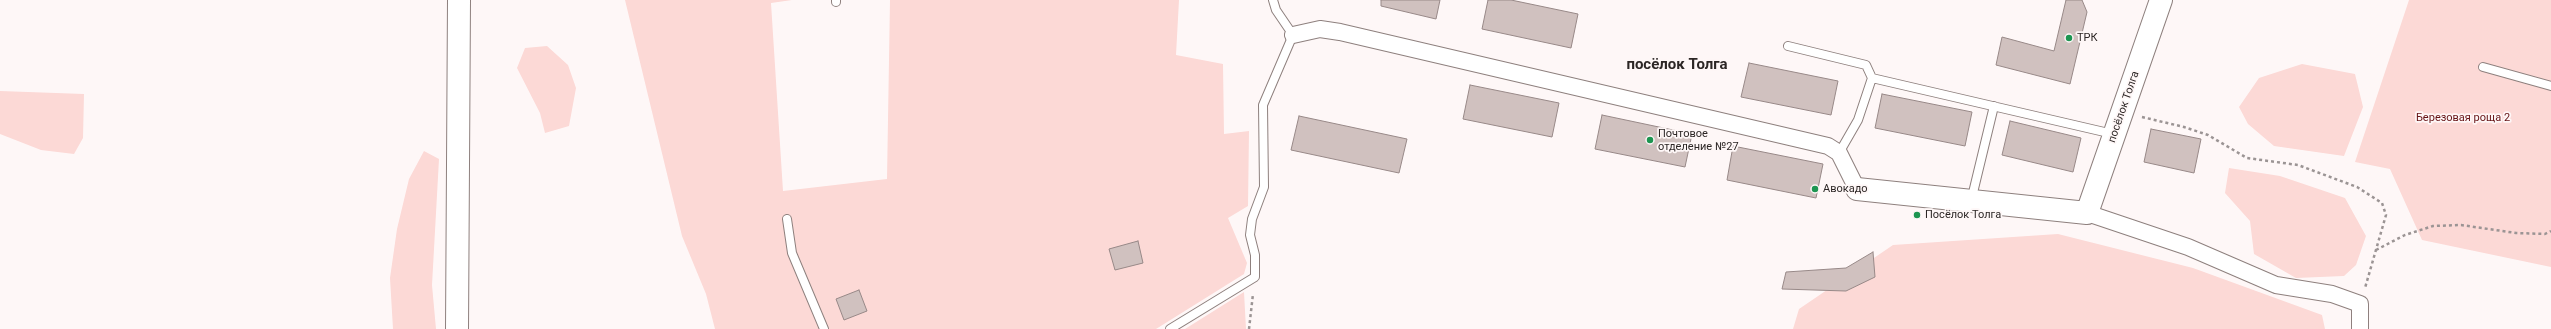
<!DOCTYPE html>
<html>
<head>
<meta charset="utf-8">
<style>
  body { margin:0 }
  canvas { display:block; background:#fef7f7 }
</style>
</head>
<body>
<canvas width="2551" height="329"></canvas>
<script>
const context = document.querySelector('canvas').getContext('2d');
context.lineJoin = 'round';
function fillPath(path, color) {
  context.fillStyle = color;
  context.fill(path, 'evenodd');
}
function poly(rows) {
  const path = new Path2D();
  for (const r of rows) {
    path.moveTo(r[0], r[1]);
    for (let i = 2; i < r.length; i += 2) path.lineTo(r[i], r[i + 1]);
  }
  return path;
}
function strokePath(path, color, width, dash) {
  context.strokeStyle = color;
  context.lineWidth = width;
  context.lineCap = dash ? 'butt' : 'round';
  context.setLineDash(dash || []);
  context.stroke(path);
}
function drawText(font, color, halo, rows, align = 'center') {
  context.font = font + ' Roboto,sans-serif';
  context.lineWidth = 3.5;
  context.setLineDash([]);
  context.textBaseline = 'middle';
  context.strokeStyle = halo;
  context.fillStyle = color;
  for (const [text, x, y, turn = 0] of rows) {
    context.save();
    context.translate(x, y);
    context.rotate((+turn || 0) * Math.PI / 180);
    context.textAlign = isNaN(turn) ? turn : align;
    if (halo) context.strokeText(text, 0, 0);
    context.fillText(text, 0, 0);
    context.restore();
  }
}
const green = poly([
  [625,0,792,0,771,3,783,191,887,179,890,0,1179,0,1176,55,1223,64,1224,134,1249,131,1248,206,1228,218,1247,263,1244,274,1156,329,715,329,706,294,682,236],
  [2409,0,2551,0,2551,267,2422,240,2390,169,2355,162],
  [547,46,568,65,576,88,569,126,545,133,540,113,517,68,525,48],
  [2302,64,2355,74,2363,107,2344,156,2274,146,2248,124,2239,107,2259,78],
  [0,91,84,94,83,138,74,154,41,150,0,134],
  [424,151,439,159,432,285,436,329,393,329,390,278,397,229,409,179],
  [2229,168,2280,176,2345,198,2366,236,2356,265,2344,276,2296,278,2254,254,2250,221,2225,193],
  [2058,234,2193,268,2322,315,2325,329,1793,329,1799,309,1893,245],
  [1244,292,1246,329,1185,329]
]);
const building = poly([
  [1381,0,1440,0,1436,19,1381,6,1381,0],
  [1488,0,1511,0,1578,14,1571,48,1482,29,1488,0],
  [2066,0,2082,0,2087,12,2070,84,1996,65,2002,37,2054,51,2066,0],
  [1749,63,1838,81,1831,115,1741,97,1749,63],
  [1470,85,1559,103,1552,137,1463,119,1470,85],
  [1882,94,1972,112,1965,146,1875,128,1882,94],
  [1602,115,1692,134,1685,167,1595,149,1602,115],
  [1299,116,1407,139,1399,173,1291,150,1299,116],
  [2010,121,2081,138,2073,172,2002,155,2010,121],
  [2151,129,2201,139,2194,173,2144,162,2151,129],
  [1733,146,1823,164,1816,198,1727,180,1733,146],
  [1138,241,1143,263,1115,270,1109,249,1138,241],
  [1873,252,1875,277,1846,291,1782,289,1786,272,1846,268,1873,252],
  [859,290,867,311,844,320,836,299,859,290]
]);
const path = poly([
  [2142,117,2184,127,2208,135,2247,158,2298,165,2357,187,2382,203,2386,215,2365,288],
  [2376,250,2405,235,2433,226,2461,225,2516,233,2545,234,2551,231],
  [1249,329,1253,294]
]);
const lane = poly([
  [836,0,836,2],
  [1788,46,1866,65,1872,78,1858,120,1839,153],
  [2483,67,2551,86],
  [1872,78,2113,134],
  [1971,201,1994,106],
  [787,219,792,253,824,329],
  [1170,329,1255,277,1255,255,1250,235,1252,219,1264,187,1263,105,1293,35,1276,10,1273,0]
]);
const street = poly([
  [1293,35,1320,29,1340,32,1828,146,1839,153,1857,189],
  [2087,213,2188,247,2276,285,2332,294,2360,304,2360,329]
]);
const secondary = poly([
  [1857,189,2087,213,2161,0],
  [457,329,459,0]
]);
const markers = [
  [2069,38,4,"#1d9551"],
  [1650,140,4,"#1d9551"],
  [1815,189,4,"#1d9551"],
  [1917,215,4,"#1d9551"]
];
const poiNames = [
  ["ТРК",2077,38],
  ["Почтовое",1658,134],
  ["отделение №27",1658,147],
  ["Авокадо",1823,189],
  ["Посёлок Толга",1925,215]
];
const streetNames = [
  ["посёлок Толга",2124,107,-71]
];
const parkNames = [
  ["Березовая роща 2",2463,118]
];
const districtNames = [
  ["посёлок Толга",1677,65]
];
fillPath(green, '#fcd9d6');
fillPath(building, '#d0c1bf');
strokePath(building, '#988988', 1);
strokePath(lane, '#8e807e', 10);
strokePath(street, '#8e807e', 18);
strokePath(secondary, '#8e807e', 24);
strokePath(path, '#9b9494', 2.5, [3, 3]);
strokePath(lane, '#fff', 8);
strokePath(street, '#fff', 16);
strokePath(secondary, '#fff', 22);
for (const [x, y, r, color] of markers) {
  const dot = new Path2D();
  dot.arc(x, y, r, 0, 2 * Math.PI);
  context.fillStyle = color;
  context.fill(dot);
  strokePath(dot, '#fef7f7', 1.5);
}
drawText('11px', '#2c2625', '#fef7f7', poiNames, 'left');
drawText('11px', '#2c2625', '#fef7f7', streetNames);
drawText('11px', '#661315', '#fef7f7', parkNames);
drawText('bold 15px', '#2c2625', '#fef7f7', districtNames);
</script>
</body>
</html>
